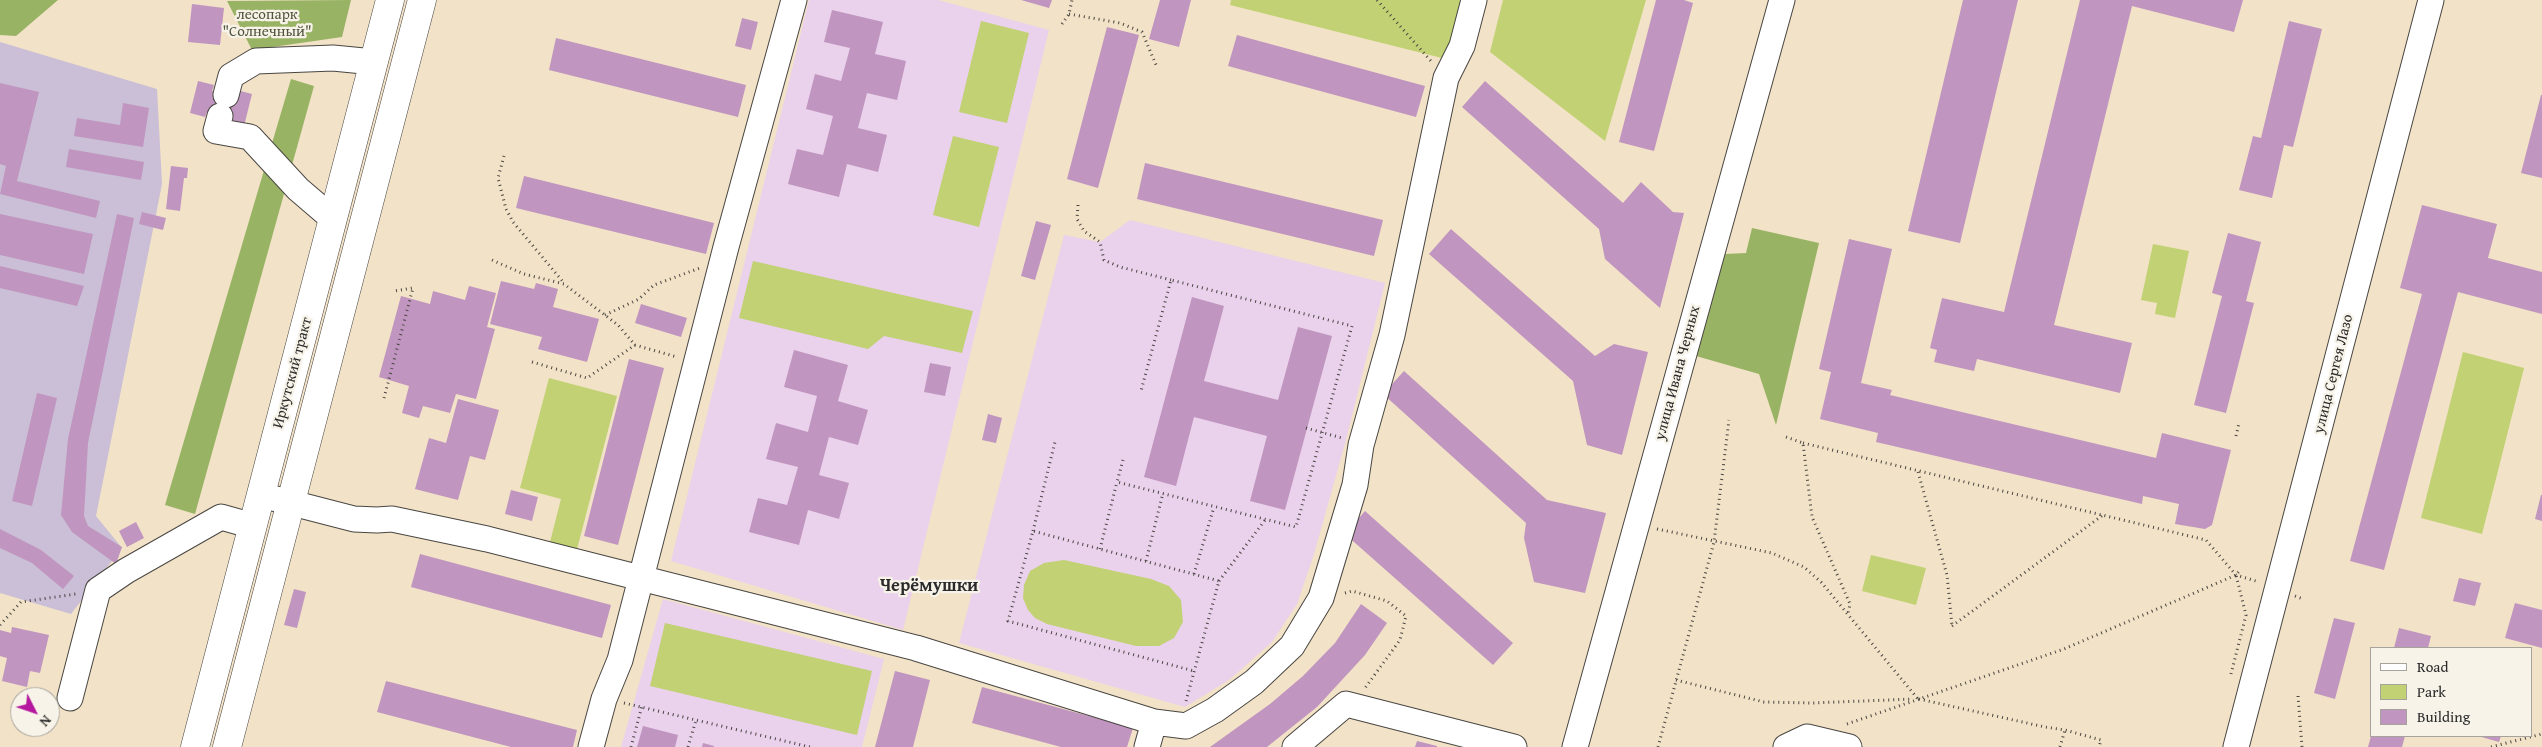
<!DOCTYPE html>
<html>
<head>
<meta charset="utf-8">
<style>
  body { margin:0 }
  #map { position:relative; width:2542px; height:747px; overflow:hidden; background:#f2e2c7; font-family:"Gentium Book Plus",serif }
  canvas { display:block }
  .legend { position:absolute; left:2370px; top:647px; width:162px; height:90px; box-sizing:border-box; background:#f7f3e8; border:1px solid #a5a39c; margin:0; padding:6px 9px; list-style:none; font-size:15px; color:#2b2b2b }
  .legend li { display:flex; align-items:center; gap:10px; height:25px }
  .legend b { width:25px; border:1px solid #a5a39c }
  .north { position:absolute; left:10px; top:687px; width:50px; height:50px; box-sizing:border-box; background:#f7f3e8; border:1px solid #a5a39c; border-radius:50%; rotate:131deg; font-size:14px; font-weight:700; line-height:20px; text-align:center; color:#2b2b2b }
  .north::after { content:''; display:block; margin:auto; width:18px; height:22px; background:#b5179e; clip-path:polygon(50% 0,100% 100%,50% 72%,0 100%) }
</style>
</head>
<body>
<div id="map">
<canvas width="2542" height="747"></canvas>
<ul class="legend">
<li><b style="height:6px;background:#fff"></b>Road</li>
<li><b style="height:14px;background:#c2d173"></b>Park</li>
<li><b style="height:14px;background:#c095bf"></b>Building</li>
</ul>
<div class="north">N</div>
</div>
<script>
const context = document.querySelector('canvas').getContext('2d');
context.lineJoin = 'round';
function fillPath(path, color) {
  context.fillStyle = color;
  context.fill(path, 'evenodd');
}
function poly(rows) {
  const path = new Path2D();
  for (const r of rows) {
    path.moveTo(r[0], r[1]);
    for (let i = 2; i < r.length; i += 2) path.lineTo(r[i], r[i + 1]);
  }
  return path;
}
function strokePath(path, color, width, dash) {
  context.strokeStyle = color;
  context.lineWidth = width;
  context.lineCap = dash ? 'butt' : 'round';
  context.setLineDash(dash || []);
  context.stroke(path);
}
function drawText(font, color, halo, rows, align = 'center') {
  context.font = font + ' "Gentium Book Plus",serif';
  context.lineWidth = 4.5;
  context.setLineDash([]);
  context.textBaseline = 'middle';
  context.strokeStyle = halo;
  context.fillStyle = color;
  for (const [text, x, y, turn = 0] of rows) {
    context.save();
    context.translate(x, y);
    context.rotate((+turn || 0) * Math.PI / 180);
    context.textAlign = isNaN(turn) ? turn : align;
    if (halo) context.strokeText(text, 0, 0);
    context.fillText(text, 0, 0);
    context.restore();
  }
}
const built = poly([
  [809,0,938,0,1049,30,903,630,671,561],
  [1130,220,1385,283,1346,440,1314,554,1297,604,1272,642,1229,680,1185,707,959,643,1064,235,1100,242],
  [663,599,884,659,862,747,621,747]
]);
const industrial = poly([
  [0,42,157,89,162,184,96,516,122,548,71,614,0,593]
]);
const green = poly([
  [1231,0,1465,0,1450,60,1230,5],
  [1503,0,1646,0,1605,141,1490,52],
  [981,21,1029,33,1007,123,959,112],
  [953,136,999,147,979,227,933,215],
  [2153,244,2189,251,2175,318,2155,314,2157,303,2141,300],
  [753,261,973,311,962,353,884,336,868,349,739,318],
  [2463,352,2524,368,2482,534,2421,518],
  [549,378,617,396,576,553,549,546,561,499,520,488],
  [1871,555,1926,568,1916,605,1862,591],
  [1064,560,1151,579,1169,586,1181,600,1183,622,1174,638,1159,646,1136,646,1047,624,1035,618,1028,610,1023,598,1024,585,1030,571,1044,563],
  [665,623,872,671,857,735,650,686]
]);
const forest = poly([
  [0,0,58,0,16,36,0,35],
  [351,0,342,37,252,50,227,1],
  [291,79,314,86,195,514,165,505],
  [1752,228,1819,243,1776,425,1759,374,1696,356,1725,254,1746,253]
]);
const building = poly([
  [1021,0,1052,0,1049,8],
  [1160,0,1191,0,1179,47,1149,39],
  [1656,0,1684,0,1693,3,1654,151,1619,142],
  [1963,0,2018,0,1960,243,1908,231],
  [2080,0,2243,0,2234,32,2132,6,2054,325,2132,343,2120,393,1977,359,1974,371,1934,362,1937,350,1930,348,1942,298,2004,312],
  [192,4,224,8,220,45,188,42],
  [832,10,883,22,875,54,906,61,897,100,867,93,858,128,887,135,878,172,847,164,839,197,788,184,797,149,823,155,833,116,806,109,815,74,841,81,850,48,824,42],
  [742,18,758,22,751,50,735,46],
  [2289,21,2322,29,2293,147,2284,145,2272,198,2239,190,2253,136,2261,138],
  [1107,27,1139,35,1098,188,1067,179],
  [1237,35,1425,86,1416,117,1228,66],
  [556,38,746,85,738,117,549,70],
  [198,81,214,85,212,91,231,96,233,89,252,94,243,130,225,117,207,112,205,117,190,113],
  [1485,81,1623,203,1641,182,1673,212,1684,213,1660,308,1605,259,1599,229,1462,107],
  [0,83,39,92,17,181,100,201,96,218,0,194,6,166,0,164],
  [2541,95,2542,95,2542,178,2521,173],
  [123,103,149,108,143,147,74,136,77,118,120,125],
  [69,149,144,162,141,180,66,167],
  [1145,163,1383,220,1374,256,1137,199],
  [171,166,188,168,187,178,184,178,180,211,166,209],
  [524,176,714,223,706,254,516,208],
  [2422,205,2497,224,2488,258,2542,272,2542,314,2458,292,2384,570,2350,561,2422,294,2400,288],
  [142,212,166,218,163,230,139,224],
  [0,214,93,234,84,274,0,255],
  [117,214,134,218,88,443,84,516,88,526,122,547,116,564,72,532,61,515,68,439],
  [1036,221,1051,225,1035,280,1021,276],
  [1451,229,1595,356,1614,344,1648,352,1622,455,1587,445,1573,381,1429,254],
  [2228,233,2261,242,2246,301,2254,303,2226,413,2194,405,2222,296,2212,293],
  [1849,239,1892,249,1861,383,1892,390,1890,395,2156,458,2162,433,2231,450,2212,525,2205,529,2175,524,2179,504,2143,496,2142,504,1876,442,1878,433,1820,419,1831,372,1819,369],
  [0,266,84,286,77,306,0,288],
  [501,281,534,289,536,283,558,289,553,307,599,319,587,362,538,349,542,337,490,324],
  [469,286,496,293,487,327,495,329,476,399,456,394,450,413,423,406,419,418,402,413,409,386,379,377,401,296,430,304,433,291,465,300],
  [1192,297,1224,306,1204,381,1278,400,1298,327,1332,336,1285,510,1250,501,1267,436,1194,417,1176,486,1144,477],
  [641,304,687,318,681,337,635,323],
  [794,350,848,365,838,401,868,410,858,445,829,437,819,475,849,483,839,519,808,510,799,545,749,532,758,498,787,505,798,467,766,459,776,423,808,432,817,396,784,387],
  [629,359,664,368,618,545,584,536],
  [930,363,951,367,945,396,924,392],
  [1404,371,1547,500,1606,513,1585,593,1534,582,1524,538,1526,523,1383,394],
  [37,393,57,398,32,506,12,501],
  [458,399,499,410,485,460,470,456,458,500,415,489,429,438,446,443],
  [988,414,1002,418,996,443,982,440],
  [511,490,538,497,532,521,505,514],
  [2541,495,2542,495,2542,521,2535,519],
  [1365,511,1513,643,1493,665,1345,534],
  [136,522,144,538,127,547,119,531],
  [0,529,41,550,74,576,63,589,32,563,0,548],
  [420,554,611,605,602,638,411,587],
  [2459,578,2481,583,2475,606,2453,601],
  [294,589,306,592,297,628,284,625],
  [2515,603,2542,610,2542,648,2505,638],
  [1361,604,1387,623,1365,655,1317,707,1267,747,1210,747,1270,704,1303,676,1335,643],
  [2334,618,2355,623,2335,699,2314,693],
  [12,627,49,635,40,673,30,671,27,687,2,681,7,658,0,656,0,630,11,633],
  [2399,628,2431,636,2428,648,2394,648],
  [895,671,930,680,913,747,875,747],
  [386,681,577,730,573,747,511,747,377,712],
  [982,687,1133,728,1127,747,1061,747,972,723],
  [643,726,678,735,675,747,637,747],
  [2371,736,2405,736,2402,747,2368,747],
  [2478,736,2501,736,2499,742],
  [1417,741,1437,746,1437,747,1415,747],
  [703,743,714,746,714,747,702,747]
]);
const path = poly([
  [1377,0,1431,61],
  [1069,14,1120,23,1142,32,1157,67],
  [1062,24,1069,14,1072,0],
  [504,156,498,178,506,209,513,222,564,283],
  [1078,205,1077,219,1084,231,1100,242,1104,260,1120,267,1171,280],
  [492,260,524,274,564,284,618,325,635,345,677,357],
  [605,315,639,299,654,285,700,268],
  [532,362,587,378,635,345],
  [384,398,413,288,394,291],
  [1306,428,1342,438],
  [2236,436,2239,423],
  [1786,437,1803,443,1812,517,1850,604,1848,614],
  [1803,443,2206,540,2236,575,2259,582],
  [1123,460,1117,482,1296,527,1352,326,1171,280,1141,391],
  [1918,472,1947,575,1952,626],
  [1657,529,1772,553,1804,567,1821,582,1918,699],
  [1033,531,1055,442],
  [1100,549,1117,482],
  [1146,561,1163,493],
  [1194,574,1214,507],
  [1219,581,1265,520],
  [1345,593,1352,591,1387,601,1406,616,1400,640,1365,688],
  [2295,596,2303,599],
  [0,625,21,602,76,594],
  [1952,626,2103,515],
  [2231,674,2246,615,2236,575,2241,569],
  [1676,680,1764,702,1812,703,1913,699],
  [2298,696,2302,747],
  [1919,699,2045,727,2065,730,2101,740,2099,747],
  [1186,701,1219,581,1033,531,1008,621,1194,671],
  [624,703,810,747],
  [1847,724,2064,649,2236,575],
  [631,747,642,706],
  [688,747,696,720],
  [1658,747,1714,542,1729,420],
  [2060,747,2065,730],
  [2491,747,2542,734]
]);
const minor = poly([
  [226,95,231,76,256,61,333,58,374,62],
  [220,116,216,131,250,137,298,189,333,219],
  [261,495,354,519,377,520,392,519,487,539,916,648,1154,722,1186,726,1215,710,1254,682,1292,646,1321,598,1355,485,1361,445,1392,335,1446,78,1462,46,1474,0],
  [70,698,98,590,126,571,221,517,253,526],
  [591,747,604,699,620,660,726,247,794,0],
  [1147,747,1154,722],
  [1295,747,1346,704,1514,747],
  [1575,747,1782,0],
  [1786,747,1807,737,1849,747],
  [2236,747,2431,0]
]);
const major = poly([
  [195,747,390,0],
  [227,747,422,0]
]);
const parkNames = [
  ["лесопарк",267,15],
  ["\"Солнечный\"",267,32]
];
const streetNames = [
  ["Иркутский тракт",293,373,-75],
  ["улица Ивана Черных",1678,373,-75],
  ["улица Сергея Лазо",2334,374,-76]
];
const quarterNames = [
  ["Черёмушки",929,586]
];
fillPath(built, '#ead1ec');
fillPath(industrial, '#cabfd6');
fillPath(green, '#c2d173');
fillPath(forest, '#99b365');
fillPath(building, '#c095bf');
strokePath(minor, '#494642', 27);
strokePath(major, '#494642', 29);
strokePath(path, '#494642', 3, [1, 4]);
strokePath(minor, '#fff', 25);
strokePath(major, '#fff', 28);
drawText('15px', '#51543d', '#f7f3e8', parkNames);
drawText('15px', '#2b2b2b', '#f7f3e8', streetNames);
drawText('bold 18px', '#2b2b2b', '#f7f3e8', quarterNames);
</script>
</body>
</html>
